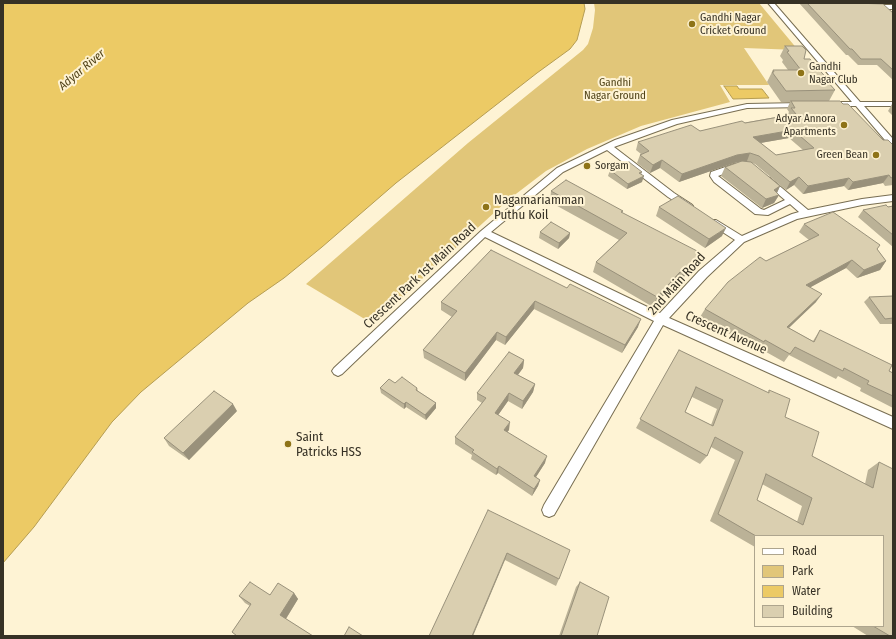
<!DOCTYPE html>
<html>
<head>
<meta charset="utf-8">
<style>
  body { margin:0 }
  #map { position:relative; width:896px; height:639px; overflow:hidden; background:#fef3d4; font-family:"Fira Sans Condensed",sans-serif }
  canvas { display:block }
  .frame { position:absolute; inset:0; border:4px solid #363125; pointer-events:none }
  .legend { position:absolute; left:754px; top:535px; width:130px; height:92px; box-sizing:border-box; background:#fef3d4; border:1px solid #aea58e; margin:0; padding:5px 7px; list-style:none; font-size:12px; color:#363125 }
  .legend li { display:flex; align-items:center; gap:8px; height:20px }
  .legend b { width:20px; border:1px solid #aea58e }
</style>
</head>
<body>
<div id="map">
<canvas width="896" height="639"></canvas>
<div class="frame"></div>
<ul class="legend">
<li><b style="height:5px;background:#fff"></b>Road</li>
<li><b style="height:11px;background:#e1c679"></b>Park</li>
<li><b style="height:11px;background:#ecca65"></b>Water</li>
<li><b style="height:11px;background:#dacfb0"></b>Building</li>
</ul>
</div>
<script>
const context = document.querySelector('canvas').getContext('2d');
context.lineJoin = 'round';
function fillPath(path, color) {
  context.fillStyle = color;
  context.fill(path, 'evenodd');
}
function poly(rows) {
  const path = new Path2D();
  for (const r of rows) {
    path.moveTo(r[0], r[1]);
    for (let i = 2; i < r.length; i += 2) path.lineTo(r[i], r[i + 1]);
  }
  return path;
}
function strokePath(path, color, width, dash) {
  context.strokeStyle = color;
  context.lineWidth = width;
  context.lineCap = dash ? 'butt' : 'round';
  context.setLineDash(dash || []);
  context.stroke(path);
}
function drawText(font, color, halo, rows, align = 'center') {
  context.font = font + ' "Fira Sans Condensed",sans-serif';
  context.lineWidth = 4;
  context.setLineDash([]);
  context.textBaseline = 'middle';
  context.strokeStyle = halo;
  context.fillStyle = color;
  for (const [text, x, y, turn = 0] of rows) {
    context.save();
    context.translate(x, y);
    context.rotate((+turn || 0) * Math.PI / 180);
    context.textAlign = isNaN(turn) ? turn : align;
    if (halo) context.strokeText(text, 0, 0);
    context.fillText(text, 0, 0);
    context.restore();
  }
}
const green = poly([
  [594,3,759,3,798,50,744,48,769,85,720,85,730,102,641,126,587,149,546,171,508,200,373,324,306,284,468,143,583,50,588,44,593,28,595,10]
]);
const water = poly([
  [3,3,584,3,585,9,577,40,570,49,537,73,396,183,322,247,284,278,248,303,141,392,112,422,34,527,3,563,3,3],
  [724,86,737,86,739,89,762,89,769,98,733,99,724,86]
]);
const street = poly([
  [768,3,774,3,860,102,893,102,893,106,864,106,893,139,893,146,890,146,856,106,831,106,831,102,852,102,768,3],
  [893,5,893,9,872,9,869,7,872,5,893,5],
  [802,103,805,103,805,107,747,108,677,124,614,147,674,193,691,204,693,206,691,208,685,208,668,197,607,150,563,172,491,232,660,313,699,271,735,240,710,224,708,222,710,220,716,220,742,236,792,214,799,212,790,204,768,215,755,214,714,182,710,176,711,172,734,164,740,164,741,166,740,168,718,176,761,209,764,210,785,200,764,182,763,180,764,178,767,177,770,178,808,210,862,199,893,195,893,201,862,205,797,219,744,242,707,277,669,318,893,417,893,429,663,325,554,515,549,517,544,515,542,510,544,505,654,321,485,237,342,374,338,376,334,374,332,371,334,368,481,231,557,168,615,140,672,120,747,104,802,103]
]);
const wall = poly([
  [799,3,854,3,893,13,893,80,877,65,858,65,848,55,846,55],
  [785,46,804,59,828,80,827,81,835,90,829,101,843,104,883,140,893,145,893,185,885,186,883,183,848,190,844,186,803,194,794,185,786,190,755,164,752,163,780,186,777,193,779,195,774,203,762,208,721,176,725,167,742,161,734,163,679,182,660,168,650,173,637,163,640,155,641,154,636,150,638,142,787,115,789,112,787,109,790,102,781,102,767,82,773,70,788,70,782,62,783,60,780,56],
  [789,138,803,150,776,155,760,143],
  [892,104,893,104,893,116,888,111],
  [610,170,642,172,641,175,642,182,627,189,608,176],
  [551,191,623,211,622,213,697,263,678,283,676,282,653,307,593,272,596,262,619,240,550,202],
  [893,206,893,247,858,217,863,210],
  [659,207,722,236,705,248,656,216],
  [804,224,880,245,877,249,886,261,880,270,857,278,846,268,810,287,816,302,789,328,813,341,820,330,893,373,893,408,860,391,861,388,838,376,836,379,789,355,784,362,759,348,758,350,700,317,705,309,766,261,809,240,799,232],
  [540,232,570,233,569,238,558,249,539,238],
  [491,250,638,327,622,353,534,309,505,345,496,340,465,381,424,358,423,350,452,317,441,310,441,302],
  [893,296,893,324,880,324,864,302,869,297],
  [679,350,768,393,769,390,785,417,812,456,865,484,868,470,879,462,893,636,868,636,852,626,883,626,883,536,755,536,755,547,710,521,735,460,711,447,707,456,700,464,636,428],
  [692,397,717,409,711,425,685,412],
  [762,484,802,506,797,522,757,500],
  [524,360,523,368,518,375,535,384,533,392,522,409,508,401,498,415,509,430,507,432,545,463,536,477,540,480,538,486,532,496,498,473,496,475,471,459,472,455,455,444,455,437,482,403,477,400,477,393],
  [395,383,417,388,418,391,436,403,436,408,426,420,406,407,404,409,381,393,380,388],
  [237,411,189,460,169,446,164,438],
  [488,510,559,579,556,586,505,560],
  [580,582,597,636,559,636,576,587],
  [294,593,298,599,286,619,313,636,237,636,232,632,250,606,245,603,239,596]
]);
const shadedWall = poly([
  [793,130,789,138,749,145,753,137],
  [750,153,747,161,734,163,679,182,682,174,737,155],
  [662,160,660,168,650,173,653,165],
  [889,175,883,183,848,190,853,182],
  [644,176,642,182,627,189,628,184],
  [799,177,794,185,786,190,790,182],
  [849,178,844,186,803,194,808,186],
  [780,186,776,195,774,190],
  [779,195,774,203,762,208,766,199],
  [726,228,722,236,705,248,709,239],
  [570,233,569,238,558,249,559,243],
  [701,253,697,263,678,283,683,273],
  [852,260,846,268,800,293,806,285],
  [886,261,880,270,857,278,864,270],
  [680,272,676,282,653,307,657,297],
  [822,294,816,302,781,335,787,327],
  [535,301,534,309,505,345,506,337],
  [641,319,638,327,622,353,625,345],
  [497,332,496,340,465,381,465,373],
  [524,360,523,368,513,381,514,373],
  [535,384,533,392,522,409,523,401],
  [509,393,508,401,494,421,495,413],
  [406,402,406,407,404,409,404,404],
  [436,403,436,408,426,420,425,415],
  [233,404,237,411,189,460,183,453],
  [510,422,509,430,503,437,504,430],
  [547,456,545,463,532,483,534,476],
  [499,466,498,473,496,475,497,469],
  [540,480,538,486,532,496,534,489],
  [507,553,505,560,473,636,472,636],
  [294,593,298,599,285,620,280,615]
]);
const building = poly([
  [807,3,854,3,883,4,893,13,893,70,881,59,861,59,852,49,850,49,807,3],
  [785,46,802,46,806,50,804,59,810,59,828,80,826,80,835,90,786,91,772,72,774,72,773,70,801,70,787,52,789,51,785,46],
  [791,101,840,101,843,104,848,104,883,140,888,140,893,145,893,177,891,178,889,175,853,182,849,178,808,186,799,177,790,182,759,156,750,153,737,155,682,174,662,160,653,165,640,155,649,151,638,142,691,125,700,131,742,121,745,123,796,114,791,108,795,108,791,101],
  [793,130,814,148,776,155,753,137,793,130],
  [742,161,751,162,780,186,774,190,779,195,766,199,725,167,742,161],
  [629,162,642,172,639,173,644,176,628,184,610,170,629,162],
  [566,180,623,211,621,212,701,253,683,273,680,272,657,297,596,262,627,233,551,191,566,180],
  [678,196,726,228,709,239,659,207,678,196],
  [886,205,888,207,893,206,893,235,863,210,886,205],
  [833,212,880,245,877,249,886,261,864,270,852,260,806,285,822,294,787,327,814,342,820,330,892,365,889,371,893,373,893,396,867,384,869,381,844,368,843,371,795,347,790,354,765,340,764,342,705,309,728,282,760,257,766,261,819,235,804,224,833,212],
  [551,222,570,233,559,243,540,232,551,222],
  [491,250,567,288,570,284,641,319,625,345,535,301,506,337,497,332,465,373,423,350,457,311,441,302,491,250],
  [893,296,893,318,885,319,869,297,893,296],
  [679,350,769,393,769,390,790,399,785,417,819,432,812,456,873,488,879,462,893,469,893,636,890,636,873,626,883,626,883,536,756,536,718,514,743,452,715,437,707,456,640,419,679,350],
  [696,387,723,400,713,426,685,412,696,387],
  [766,474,812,498,803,525,757,500,766,474],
  [509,352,524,360,514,373,535,384,523,401,509,393,495,413,510,422,504,430,547,456,534,476,540,480,534,489,499,466,497,469,472,452,474,450,455,437,486,398,477,393,509,352],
  [402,377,417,388,416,390,436,403,425,415,406,402,404,404,380,388,389,379,395,383,402,377],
  [214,391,233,404,183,453,164,438,214,391],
  [488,510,570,550,559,579,507,553,472,636,429,636,488,510],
  [250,582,270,595,278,583,294,593,280,615,313,636,237,636,232,632,251,604,239,596,250,582],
  [580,582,609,597,597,636,561,636,580,582],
  [349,627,363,636,344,636,349,627]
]);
const markers = [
  [692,24,4,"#8e7317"],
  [801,73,4,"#8e7317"],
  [844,125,4,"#8e7317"],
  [876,155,4,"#8e7317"],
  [587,166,4,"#8e7317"],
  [486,207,4,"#8e7317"],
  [288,444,4,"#8e7317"]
];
const farPoinames = [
  ["Gandhi Nagar",700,18],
  ["Cricket Ground",700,31],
  ["Gandhi",809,67],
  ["Nagar Club",809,80],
  ["Adyar Annora",836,119,"right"],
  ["Apartments",836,132,"right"],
  ["Green Bean",868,155,"right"],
  ["Sorgam",595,166]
];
const farParknames = [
  ["Gandhi",615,83],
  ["Nagar Ground",615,96]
];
const farWaternames = [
  ["Adyar River",82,70,-40]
];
const poiNames = [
  ["Nagamariamman",494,200],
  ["Puthu Koil",494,215],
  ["Saint",296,437],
  ["Patricks HSS",296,452]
];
const streetNames = [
  ["Crescent Park 1st Main Road",420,276,-43],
  ["2nd Main Road",677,284,-48],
  ["Crescent Avenue",726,333,24]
];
fillPath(green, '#e1c679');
fillPath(water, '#ecca65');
strokePath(water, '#b59c52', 1);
strokePath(street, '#786e52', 2);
fillPath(street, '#fff');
fillPath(wall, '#bbb297');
fillPath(shadedWall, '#99917b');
fillPath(building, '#dacfb0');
strokePath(building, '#99917b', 1);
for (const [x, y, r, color] of markers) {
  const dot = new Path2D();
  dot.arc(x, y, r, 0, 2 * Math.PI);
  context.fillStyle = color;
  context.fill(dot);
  strokePath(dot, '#fef3d4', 1.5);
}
drawText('11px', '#363125', '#fef3d4', farPoinames, 'left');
drawText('11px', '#4f4217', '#fef3d4', farParknames);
drawText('italic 12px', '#52441a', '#fef3d4', farWaternames);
drawText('13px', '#363125', '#fef3d4', poiNames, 'left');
drawText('13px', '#363125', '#fef3d4', streetNames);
</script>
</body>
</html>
